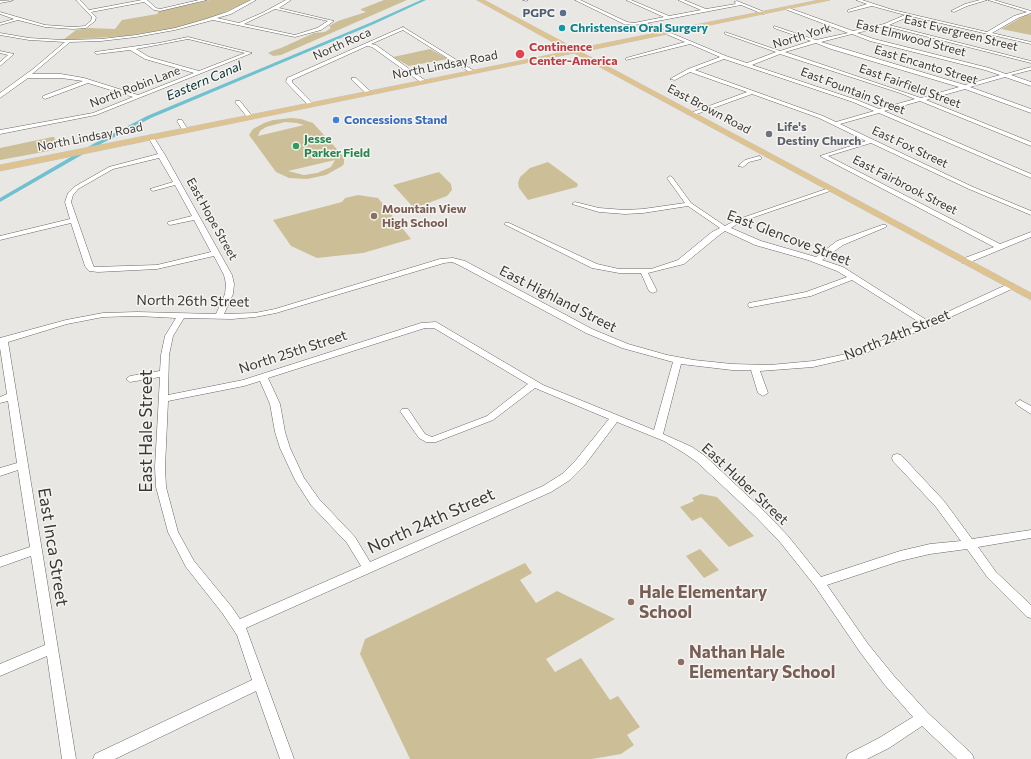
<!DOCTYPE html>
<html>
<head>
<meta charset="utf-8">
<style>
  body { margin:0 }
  canvas { display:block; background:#e8e7e4 }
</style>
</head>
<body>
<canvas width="1031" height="759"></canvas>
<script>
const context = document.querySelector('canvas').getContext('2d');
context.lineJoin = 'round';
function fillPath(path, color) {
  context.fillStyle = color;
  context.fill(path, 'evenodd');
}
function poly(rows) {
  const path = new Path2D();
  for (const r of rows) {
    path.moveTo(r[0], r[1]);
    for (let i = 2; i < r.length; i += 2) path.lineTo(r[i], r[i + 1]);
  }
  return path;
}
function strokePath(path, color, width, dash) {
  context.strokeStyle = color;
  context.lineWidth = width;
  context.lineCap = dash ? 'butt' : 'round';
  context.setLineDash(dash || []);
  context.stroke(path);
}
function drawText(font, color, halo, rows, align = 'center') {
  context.font = font + ' Commissioner,sans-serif';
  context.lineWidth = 3;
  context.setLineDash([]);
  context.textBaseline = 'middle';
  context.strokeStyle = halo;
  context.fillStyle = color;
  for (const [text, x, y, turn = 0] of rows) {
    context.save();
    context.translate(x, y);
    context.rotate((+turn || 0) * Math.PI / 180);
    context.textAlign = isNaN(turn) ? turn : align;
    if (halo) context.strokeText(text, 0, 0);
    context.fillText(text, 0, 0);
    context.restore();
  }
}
const green = poly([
  [210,0,250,0,219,15,175,28,126,36,63,40,76,30,89,28,115,29,122,20,157,14,159,11],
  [384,0,407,0,281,55,273,56,268,53,272,51,281,48,314,33,325,32,331,28,329,26,338,21,366,12,361,10,361,9],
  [1031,14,1031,35,1001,29,1024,16],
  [430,49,448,59,409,66,393,57],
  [291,118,301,119,313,123,344,157,344,164,342,166,326,175,307,179,289,178,276,172,249,135,253,129,264,123,273,120],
  [285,122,297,123,304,125,258,136,260,131,266,127],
  [335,160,331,167,317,173,304,175,288,171],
  [52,137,54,137,58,147,54,150,0,160,0,148],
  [548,162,578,184,577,187,528,200,519,188,518,183,520,177,530,168],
  [439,172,451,184,452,190,447,196,423,205,413,207,393,185],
  [358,195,378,198,411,239,363,253,317,258,291,246,273,220,342,202,345,198],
  [701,494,717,497,754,536,729,547,701,517,692,521,680,507,694,501,692,498],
  [700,549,719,570,704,578,686,556],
  [525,563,532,573,520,580,536,603,557,591,615,619,546,659,555,672,581,658,610,700,618,696,640,727,627,735,634,745,621,754,592,759,410,759,360,654,365,639]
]);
const canal = poly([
  [421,0,426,0,374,24,151,118,99,145,0,202,0,198,95,143,147,116,372,22,421,0]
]);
const minor = poly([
  [13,0,11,1,0,3,0,1,13,0],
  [76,0,80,0,89,10,142,0,147,0,156,8,160,9,199,0,207,0,160,11,154,10,144,2,91,12,96,17,95,21,86,28,73,29,45,27,18,20,0,25,0,23,14,19,0,14,0,12,45,25,73,27,85,26,91,21,92,17,76,0],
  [251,0,256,0,231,14,217,18,239,23,262,13,286,0,291,0,279,8,334,21,321,30,295,37,213,20,175,30,136,37,101,41,70,42,32,74,61,74,84,78,138,95,194,73,145,59,130,50,97,54,95,53,95,52,159,43,188,37,252,53,96,115,0,134,0,130,93,113,133,97,88,83,45,99,43,98,43,96,83,81,61,78,28,78,0,98,0,93,33,69,65,42,29,40,0,35,0,33,29,38,63,40,101,39,136,35,175,28,203,20,227,12,251,0],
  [275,9,328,21,317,28,295,35,244,24,275,9],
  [188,39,245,53,199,71,149,57,136,49,188,39],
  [523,0,528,0,526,1,523,0],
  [575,0,580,0,627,22,634,23,664,17,626,0,631,0,669,16,701,10,678,0,684,0,706,9,736,4,734,2,737,1,767,13,763,14,741,5,647,23,726,56,747,63,776,52,725,34,725,32,780,51,811,41,774,28,774,26,816,40,848,33,785,9,786,7,853,31,884,24,905,15,872,6,848,12,848,10,867,4,856,0,862,0,893,10,987,32,1014,16,1027,12,988,0,994,0,1031,11,1031,13,1018,18,992,33,1031,42,1031,44,910,16,889,25,1031,61,1031,63,885,26,857,33,874,39,989,68,1006,74,1031,67,1031,70,1011,75,1031,82,1031,86,1005,77,970,87,1031,109,1031,113,965,89,926,100,1031,142,1031,146,920,101,884,111,1031,174,1031,178,879,113,840,124,973,187,1031,211,1031,215,969,189,871,143,828,156,1000,244,1031,232,1031,237,968,263,962,263,962,259,994,247,820,156,866,141,819,118,752,94,694,115,690,115,690,113,747,92,690,72,675,80,670,79,688,69,720,57,690,44,626,60,626,58,685,42,642,24,634,25,624,24,575,0],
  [852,34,870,41,985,70,1000,75,965,85,821,42,852,34],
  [816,43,831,49,959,87,921,98,785,52,816,43],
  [780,54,900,93,915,99,879,109,857,100,752,65,780,54],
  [724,59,853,102,874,111,836,122,823,116,695,70,724,59],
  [980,0,987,0,967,6,954,12,951,11,965,4,980,0],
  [403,27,476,72,471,73,403,30,371,44,376,45,426,81,426,83,422,83,372,47,367,46,292,80,292,82,313,104,313,106,309,106,286,82,287,78,403,27],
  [0,51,14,54,0,66,0,62,8,55,0,53,0,51],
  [352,78,356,78,371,92,371,94,367,94,352,80,352,78],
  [236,101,240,101,252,116,252,118,248,118,235,102,236,101],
  [178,120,182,120,188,130,187,131,183,131,177,121,178,120],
  [151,135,153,136,165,155,232,275,234,284,233,294,224,314,255,313,275,309,440,259,453,258,465,261,592,329,628,344,667,355,694,360,732,364,770,365,813,361,851,353,922,324,852,280,811,296,752,307,749,307,748,305,749,303,806,292,847,277,837,271,808,260,755,245,725,231,718,236,684,264,648,273,657,291,653,293,649,291,641,273,619,273,592,268,504,224,505,223,509,223,597,264,619,269,651,269,678,260,712,232,720,228,688,206,643,213,625,214,599,212,572,204,575,202,599,208,625,210,643,209,685,203,667,178,670,176,672,177,691,203,725,226,736,220,829,188,833,188,833,190,740,222,731,228,761,241,816,257,837,241,882,225,886,225,886,227,843,245,822,260,843,267,928,321,1008,284,1014,284,1015,286,1014,288,931,326,856,357,813,367,760,371,768,393,763,396,758,393,751,370,732,370,681,364,663,434,692,447,705,456,765,512,788,536,821,577,900,551,930,544,961,541,936,507,893,461,892,458,893,455,897,454,901,455,944,501,972,539,1031,530,1031,538,978,547,996,572,1031,605,1031,618,1027,617,988,578,967,549,930,554,900,561,827,585,868,644,894,676,928,713,972,754,974,759,957,759,922,726,889,748,867,759,846,759,848,754,879,738,913,717,884,684,860,652,815,586,780,542,757,518,697,462,684,453,664,441,617,422,584,466,570,480,551,492,246,628,294,759,280,759,256,691,115,759,93,759,95,754,252,680,237,635,223,614,186,567,168,532,156,487,155,467,160,377,130,382,126,379,130,376,160,371,161,355,165,336,176,318,137,316,103,317,67,324,8,342,76,759,62,759,47,656,0,676,0,664,45,645,31,556,0,567,0,557,30,547,18,470,0,476,0,468,17,463,8,401,0,403,0,397,7,394,0,348,0,338,66,320,103,313,137,312,216,314,225,294,226,284,224,275,214,256,157,269,98,272,89,271,85,266,71,223,0,240,0,236,70,219,65,202,68,193,74,187,109,167,158,154,148,137,151,135],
  [159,158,173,182,150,189,153,191,175,185,192,216,168,222,167,223,170,225,194,220,211,252,157,265,94,267,93,265,71,202,73,195,78,189,113,169,159,158],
  [452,262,459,265,586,333,622,348,673,362,654,430,543,385,436,322,421,323,243,380,168,395,169,355,173,336,184,318,232,319,255,317,276,313,444,263,452,262],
  [425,328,434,328,528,384,487,416,432,437,425,434,408,409,402,409,400,411,419,438,426,442,436,442,493,420,535,388,609,419,576,460,562,474,543,486,370,562,355,537,319,499,304,478,290,448,285,432,280,404,268,378,425,328],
  [260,381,270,404,275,432,280,448,295,480,311,505,347,543,361,566,240,619,231,606,194,561,178,532,166,487,165,467,168,401,244,386,260,381],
  [759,156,761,157,761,159,749,162,743,167,738,166,745,160,759,156],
  [1020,400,1031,406,1031,414,1017,405,1015,403,1020,400]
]);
const major = poly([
  [477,0,484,0,576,49,819,0,830,0,581,52,1031,293,1031,300,574,53,0,171,0,165,569,51,477,0]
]);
const markers = [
  [563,13,4,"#5c6f8a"],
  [562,28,4,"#0f9aa8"],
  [520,54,5,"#e0444e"],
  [336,120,4,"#3f7fe0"],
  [769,134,4,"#6b7280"],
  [296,146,4,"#2e9e5b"],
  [374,216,4,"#8d6e63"],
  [631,602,4,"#8d6e63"],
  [681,662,4,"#8d6e63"]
];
const farServicenames = [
  ["PGPC",555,13]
];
const farCulturenames = [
  ["Christensen Oral Surgery",570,28]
];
const farStreetnames = [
  ["East Evergreen Street",961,33,14],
  ["North York",802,36,-17],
  ["East Elmwood Street",911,38,15],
  ["North Roca",342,44,-24],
  ["North Lindsay Road",445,65,-11],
  ["East Encanto Street",926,65,17],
  ["East Fairfield Street",910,86,20],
  ["North Robin Lane",135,87,-21],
  ["East Fountain Street",853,91,21],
  ["East Brown Road",709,109,28],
  ["North Lindsay Road",90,137,-11],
  ["East Fox Street",910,147,25],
  ["East Fairbrook Street",905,185,27],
  ["East Hope Street",212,219,61]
];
const farHealthnames = [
  ["Continence",529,47],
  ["Center-America",529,61]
];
const farShopnames = [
  ["Concessions Stand",344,120]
];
const farWorshipnames = [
  ["Life's",777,127],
  ["Destiny Church",777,141]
];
const farLeisurenames = [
  ["Jesse",304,139],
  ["Parker Field",304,153]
];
const farEducationnames = [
  ["Mountain View",382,209],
  ["High School",382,223]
];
const farWaternames = [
  ["Eastern Canal",204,81,-23]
];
const streetNames = [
  ["East Glencove Street",789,238,21],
  ["East Highland Street",558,299,27],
  ["North 26th Street",193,301,1],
  ["North 24th Street",897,335,-22],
  ["North 25th Street",293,352,-18],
  ["East Huber Street",745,484,43]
];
const nearStreetnames = [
  ["East Hale Street",146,431,-90],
  ["North 24th Street",431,521,-24],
  ["East Inca Street",53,547,81]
];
const nearEducationnames = [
  ["Hale Elementary",639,592],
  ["School",639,612],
  ["Nathan Hale",689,652],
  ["Elementary School",689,672]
];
fillPath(green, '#ccbf97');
fillPath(canal, '#70c1cf');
strokePath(minor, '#686764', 1);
strokePath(major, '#c3c3c3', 1);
fillPath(minor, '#fff');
fillPath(major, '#dec38f');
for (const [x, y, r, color] of markers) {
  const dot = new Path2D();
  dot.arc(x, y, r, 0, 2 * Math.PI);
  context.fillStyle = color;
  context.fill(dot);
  strokePath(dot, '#f6f4f1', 1.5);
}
drawText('bold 12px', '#4e5e75', '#f6f4f1', farServicenames, 'right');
drawText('bold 12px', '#0d838f', '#f6f4f1', farCulturenames, 'left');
drawText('12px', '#383736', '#f6f4f1', farStreetnames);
drawText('bold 12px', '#be3a42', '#f6f4f1', farHealthnames, 'left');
drawText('bold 12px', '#366cbe', '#f6f4f1', farShopnames, 'left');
drawText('bold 12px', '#5b616d', '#f6f4f1', farWorshipnames, 'left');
drawText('bold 12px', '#27864d', '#f6f4f1', farLeisurenames, 'left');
drawText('bold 12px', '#785e54', '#f6f4f1', farEducationnames, 'left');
drawText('italic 13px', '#052f35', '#f6f4f1', farWaternames);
drawText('14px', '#383736', '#f6f4f1', streetNames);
drawText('17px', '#383736', '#f6f4f1', nearStreetnames);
drawText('bold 17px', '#785e54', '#f6f4f1', nearEducationnames, 'left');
</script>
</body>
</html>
